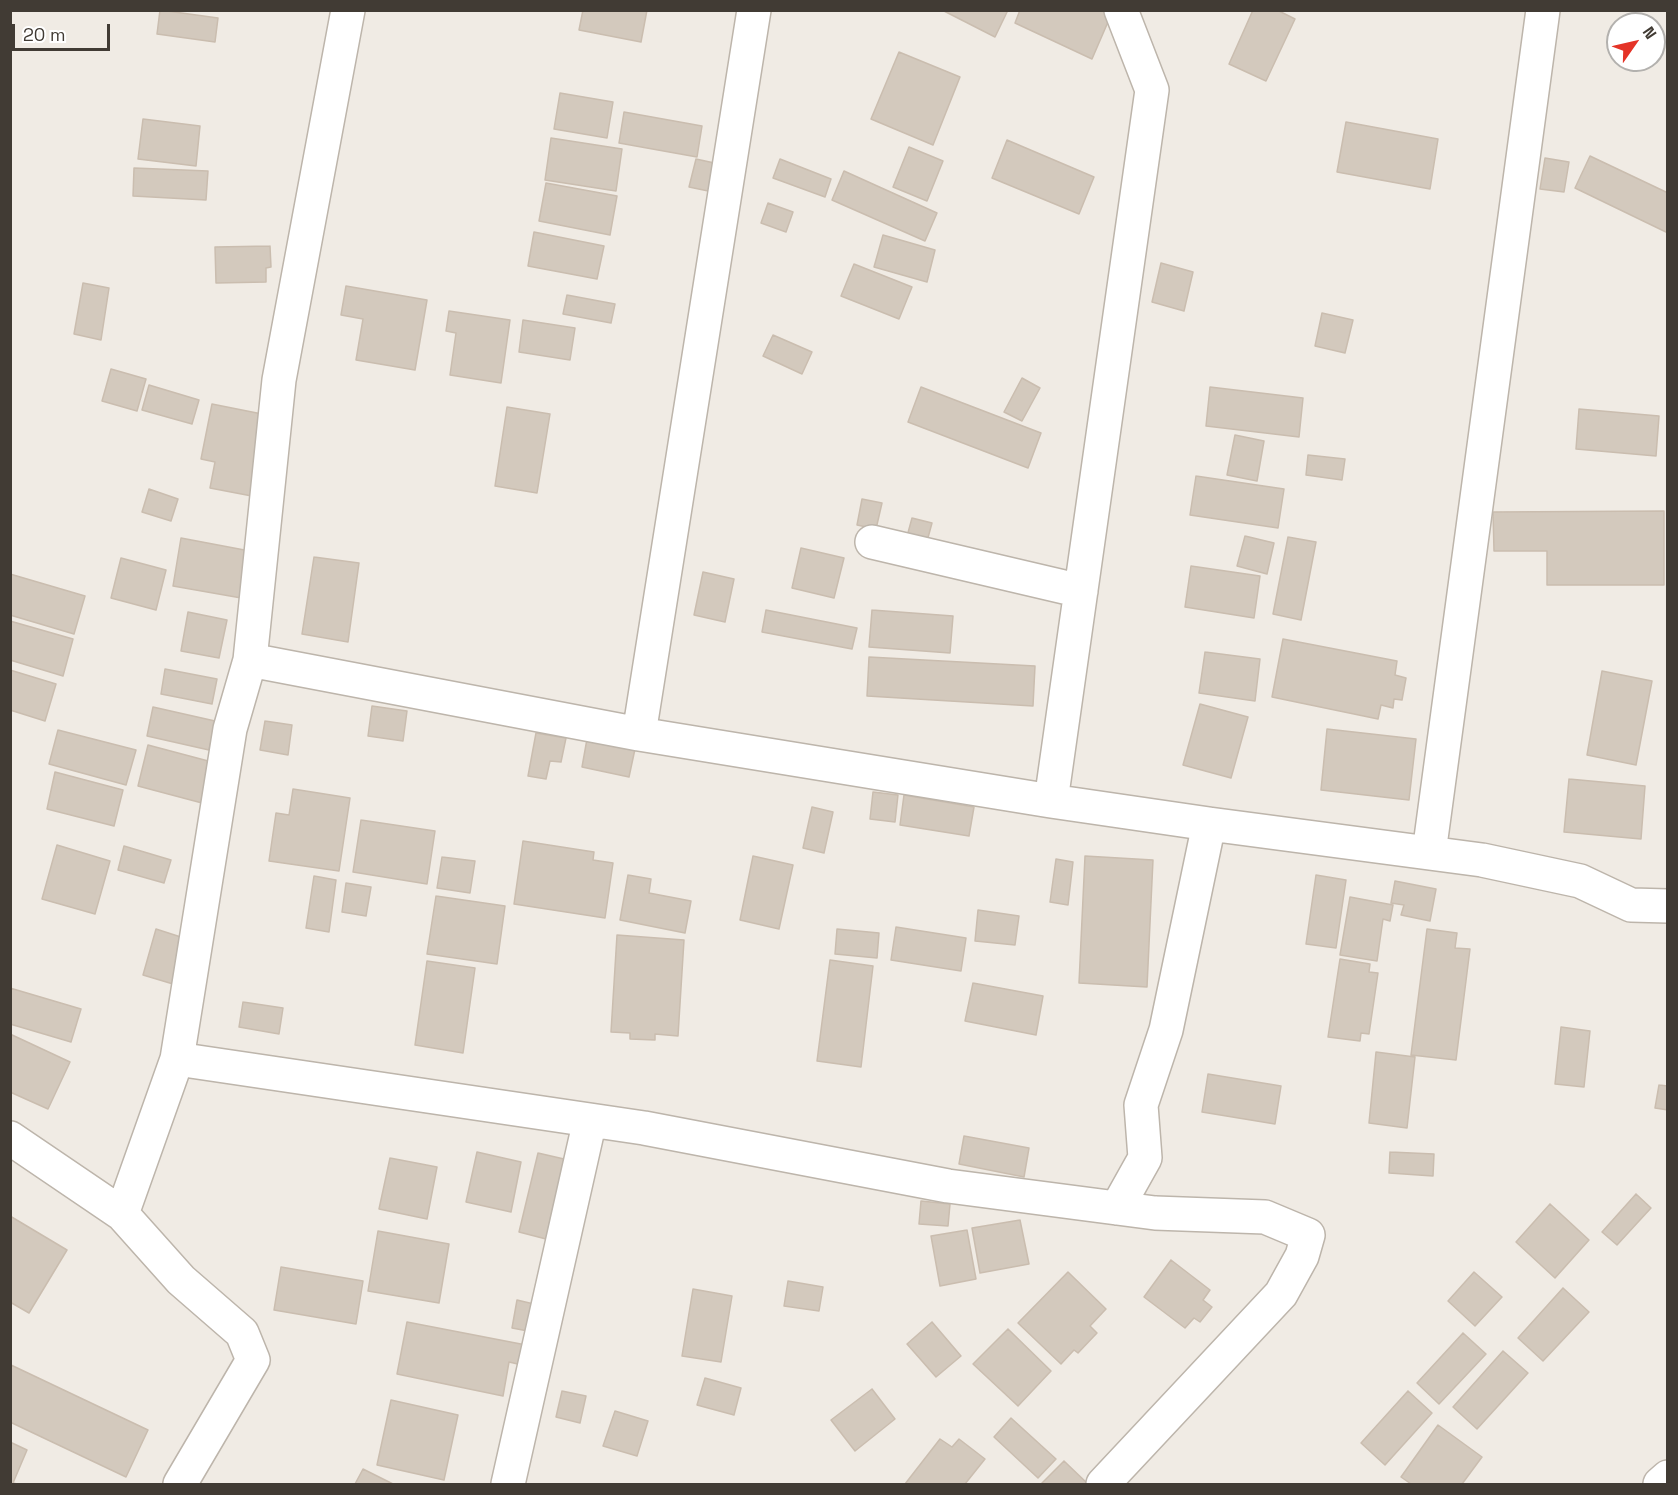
<!DOCTYPE html>
<html>
<head>
<meta charset="utf-8">
<style>
  body { margin:0 }
  #map { position:relative; width:1678px; height:1495px; overflow:hidden; background:#f0ebe4; font-family:"Space Grotesk",sans-serif }
  canvas { display:block }
  .frame { position:absolute; inset:0; border:12px solid #413b34; pointer-events:none }
  .north { position:absolute; left:1606px; top:12px; width:60px; height:60px; box-sizing:border-box; background:#fff; border:2px solid #b3b1ae; border-radius:50%; rotate:56deg; font-size:16px; font-weight:700; line-height:24px; text-align:center; color:#413b34 }
  .north::after { content:''; display:block; margin:auto; width:21px; height:27px; background:#e43327; clip-path:polygon(50% 0,100% 100%,50% 72%,0 100%) }
  .scale { position:absolute; left:12px; top:24px; width:98px; height:27px; box-sizing:border-box; border:3px solid #413b34; border-top:0; padding-left:8px; font-size:18px; line-height:21px; white-space:nowrap; color:#413b34; -webkit-text-stroke:4px #fff; paint-order:stroke }
</style>
</head>
<body>
<div id="map">
<canvas width="1678" height="1495"></canvas>
<div class="frame"></div>
<div class="north">N</div>
<div class="scale">20 m</div>
</div>
<script>
const context = document.querySelector('canvas').getContext('2d');
context.lineJoin = 'round';
function fillPath(path, color) {
  context.fillStyle = color;
  context.fill(path, 'evenodd');
}
function poly(rows) {
  const path = new Path2D();
  for (const r of rows) {
    path.moveTo(r[0], r[1]);
    for (let i = 2; i < r.length; i += 2) path.lineTo(r[i], r[i + 1]);
  }
  return path;
}
function strokePath(path, color, width, dash) {
  context.strokeStyle = color;
  context.lineWidth = width;
  context.lineCap = dash ? 'butt' : 'round';
  context.setLineDash(dash || []);
  context.stroke(path);
}
const building = poly([
  [160,10,218,18,215,42,157,34,160,10],
  [583,10,647,10,641,42,579,30,583,10],
  [942,10,1008,10,995,37,942,10],
  [1020,10,1101,10,1111,15,1092,59,1015,23,1020,10],
  [1253,10,1277,10,1295,19,1266,81,1229,64,1253,10],
  [899,52,960,77,933,145,871,119,899,52],
  [560,93,613,102,607,138,554,129,560,93],
  [624,112,702,126,697,157,619,143,624,112],
  [143,119,200,126,196,166,138,159,143,119],
  [1346,122,1438,139,1430,189,1337,172,1346,122],
  [551,138,622,149,616,191,545,180,551,138],
  [1007,140,1094,177,1079,214,992,178,1007,140],
  [909,147,943,161,927,201,893,187,909,147],
  [1590,156,1668,193,1668,233,1575,188,1590,156],
  [1545,158,1569,162,1564,192,1540,189,1545,158],
  [696,159,719,164,713,192,689,187,696,159],
  [780,159,831,179,825,197,773,178,780,159],
  [134,168,208,171,206,200,133,196,134,168],
  [844,171,937,213,925,241,832,200,844,171],
  [546,183,617,196,610,235,539,221,546,183],
  [768,203,793,212,786,232,761,223,768,203],
  [534,232,604,246,597,279,528,266,534,232],
  [883,235,935,250,927,282,874,267,883,235],
  [270,246,271,267,266,268,266,282,216,283,215,247,270,246],
  [1161,263,1193,272,1184,311,1152,302,1161,263],
  [854,264,912,287,899,319,841,296,854,264],
  [83,283,109,288,101,340,74,334,83,283],
  [346,286,427,300,415,370,356,360,363,319,341,315,346,286],
  [567,295,615,304,611,323,563,314,567,295],
  [449,311,510,320,501,383,450,375,456,333,446,331,449,311],
  [1322,313,1353,320,1345,353,1315,346,1322,313],
  [523,320,575,328,570,360,519,352,523,320],
  [773,335,812,352,802,374,763,356,773,335],
  [111,369,146,379,137,411,102,401,111,369],
  [1022,378,1040,388,1022,421,1004,412,1022,378],
  [149,385,199,400,192,424,142,410,149,385],
  [921,387,1041,433,1028,468,908,422,921,387],
  [1210,387,1303,398,1299,437,1206,426,1210,387],
  [212,404,272,416,257,497,210,488,215,462,201,459,212,404],
  [507,407,550,414,537,493,495,486,507,407],
  [1579,409,1659,416,1656,456,1576,449,1579,409],
  [1235,435,1264,441,1257,481,1227,475,1235,435],
  [1308,455,1345,459,1342,480,1306,475,1308,455],
  [1196,476,1284,489,1278,528,1190,515,1196,476],
  [149,489,178,499,171,521,142,512,149,489],
  [862,499,882,503,876,529,857,525,862,499],
  [1664,511,1664,585,1547,585,1547,551,1494,551,1493,512,1664,511],
  [912,518,932,523,926,545,906,540,912,518],
  [1245,536,1274,543,1267,574,1237,566,1245,536],
  [1288,537,1316,542,1301,620,1273,614,1288,537],
  [181,538,255,552,247,599,173,586,181,538],
  [801,548,844,558,834,598,792,588,801,548],
  [314,557,359,563,348,642,302,634,314,557],
  [121,558,166,570,156,610,111,598,121,558],
  [1191,566,1260,576,1254,618,1185,607,1191,566],
  [703,572,734,579,725,622,694,615,703,572],
  [10,574,85,596,74,634,10,615,10,574],
  [766,610,857,628,852,649,762,632,766,610],
  [872,610,953,616,950,653,869,647,872,610],
  [188,612,227,620,219,658,181,651,188,612],
  [10,621,73,639,63,676,10,660,10,621],
  [1283,639,1397,661,1395,675,1406,678,1402,700,1394,699,1393,708,1381,705,1378,719,1272,697,1283,639],
  [1205,652,1260,659,1255,701,1199,693,1205,652],
  [869,657,1035,666,1033,706,867,696,869,657],
  [165,669,217,679,212,704,161,694,165,669],
  [10,670,56,684,45,721,10,710,10,670],
  [1602,671,1652,681,1636,765,1587,755,1602,671],
  [1200,704,1248,717,1231,778,1183,765,1200,704],
  [372,706,407,711,403,741,368,736,372,706],
  [153,707,215,721,215,745,210,744,209,750,147,736,153,707],
  [265,721,292,725,288,755,260,750,265,721],
  [1327,729,1416,739,1409,800,1321,790,1327,729],
  [58,730,136,750,126,785,49,764,58,730],
  [536,733,566,738,561,762,550,761,546,779,528,776,536,733],
  [587,739,635,749,629,777,582,767,587,739],
  [148,745,212,762,202,803,138,786,148,745],
  [55,772,123,790,114,826,47,809,55,772],
  [1569,779,1645,786,1641,839,1564,832,1569,779],
  [293,789,350,798,339,871,269,861,276,813,289,815,293,789],
  [873,792,898,795,895,822,870,819,873,792],
  [904,795,974,807,969,836,900,825,904,795],
  [812,807,833,812,824,853,803,848,812,807],
  [361,820,435,831,427,884,353,872,361,820],
  [523,841,594,852,593,860,613,863,605,918,514,904,523,841],
  [57,845,110,861,95,914,42,899,57,845],
  [124,846,171,860,164,883,118,870,124,846],
  [753,856,793,865,779,929,740,920,753,856],
  [1085,856,1153,860,1147,987,1079,983,1085,856],
  [442,857,475,861,470,893,437,888,442,857],
  [1056,859,1073,862,1068,905,1050,902,1056,859],
  [628,875,651,879,649,893,691,901,685,933,620,920,628,875],
  [1316,875,1346,880,1336,948,1306,944,1316,875],
  [314,876,336,880,329,932,306,928,314,876],
  [1395,881,1436,889,1430,921,1401,915,1404,905,1391,903,1395,881],
  [346,883,371,887,366,916,342,912,346,883],
  [436,896,505,906,497,964,427,954,436,896],
  [1350,897,1393,905,1390,921,1383,919,1377,961,1340,955,1350,897],
  [978,910,1019,916,1015,945,975,941,978,910],
  [896,927,966,938,961,971,891,960,896,927],
  [156,929,187,939,173,984,143,975,156,929],
  [837,929,879,933,877,958,835,954,837,929],
  [1427,929,1457,933,1455,948,1470,949,1456,1060,1411,1055,1427,929],
  [617,935,684,940,678,1036,655,1034,655,1040,630,1039,630,1033,611,1032,617,935],
  [1340,959,1370,964,1369,972,1378,973,1369,1034,1361,1033,1360,1041,1328,1037,1340,959],
  [830,960,873,966,861,1067,817,1061,830,960],
  [427,961,475,968,463,1053,415,1045,427,961],
  [973,983,1043,996,1036,1035,965,1021,973,983],
  [10,988,81,1009,71,1042,10,1024,10,988],
  [243,1002,283,1008,279,1034,239,1027,243,1002],
  [1561,1027,1590,1031,1584,1087,1555,1084,1561,1027],
  [10,1034,70,1062,48,1109,10,1092,10,1034],
  [1376,1052,1415,1057,1407,1128,1369,1123,1376,1052],
  [1208,1074,1281,1086,1275,1124,1202,1112,1208,1074],
  [1659,1085,1668,1086,1668,1110,1655,1108,1659,1085],
  [964,1136,1029,1148,1024,1177,959,1164,964,1136],
  [477,1152,521,1162,511,1212,466,1202,477,1152],
  [1390,1152,1434,1154,1433,1176,1389,1173,1390,1152],
  [538,1153,564,1159,546,1239,519,1232,538,1153],
  [390,1158,437,1167,427,1219,379,1209,390,1158],
  [1636,1194,1651,1208,1617,1245,1602,1232,1636,1194],
  [921,1201,950,1204,948,1226,919,1224,921,1201],
  [1550,1204,1589,1240,1555,1278,1516,1242,1550,1204],
  [10,1216,67,1250,29,1313,10,1302,10,1216],
  [1020,1220,1029,1264,980,1273,972,1228,1020,1220],
  [967,1230,976,1279,940,1286,931,1236,967,1230],
  [378,1231,449,1244,439,1303,368,1291,378,1231],
  [1171,1260,1210,1290,1203,1300,1212,1307,1200,1322,1194,1318,1185,1328,1144,1297,1171,1260],
  [281,1267,363,1281,356,1324,274,1310,281,1267],
  [1068,1272,1106,1309,1090,1326,1097,1333,1078,1353,1074,1350,1061,1364,1018,1323,1068,1272],
  [1474,1272,1502,1297,1475,1326,1448,1301,1474,1272],
  [788,1281,823,1287,819,1311,784,1306,788,1281],
  [1563,1288,1589,1312,1543,1361,1518,1338,1563,1288],
  [693,1289,732,1296,721,1362,682,1356,693,1289],
  [517,1300,538,1305,533,1332,512,1328,517,1300],
  [407,1322,526,1345,522,1365,509,1362,503,1396,397,1374,407,1322],
  [932,1322,961,1356,936,1377,907,1344,932,1322],
  [1008,1329,1051,1371,1018,1406,973,1364,1008,1329],
  [1463,1333,1486,1354,1439,1404,1417,1383,1463,1333],
  [1503,1351,1528,1373,1477,1429,1453,1407,1503,1351],
  [11,1365,148,1430,126,1477,10,1422,11,1365],
  [705,1378,741,1388,734,1415,697,1405,705,1378],
  [872,1389,895,1419,855,1451,831,1420,872,1389],
  [562,1391,586,1396,580,1423,556,1417,562,1391],
  [1408,1391,1432,1413,1385,1465,1361,1443,1408,1391],
  [391,1400,458,1415,444,1480,377,1465,391,1400],
  [615,1411,648,1421,637,1456,603,1446,615,1411],
  [1011,1418,1056,1459,1038,1478,994,1437,1011,1418],
  [1438,1425,1482,1457,1462,1484,1411,1484,1401,1477,1438,1425],
  [940,1439,952,1447,959,1439,985,1459,965,1484,905,1484,940,1439],
  [10,1442,27,1450,13,1483,17,1484,10,1484,10,1442],
  [1064,1461,1088,1484,1041,1484,1064,1461],
  [363,1469,393,1484,355,1484,363,1469]
]);
const minor = poly([
  [1543,10,1429,853,1482,860,1580,881,1631,905,1668,906],
  [872,542,1081,591],
  [250,660,639,734,1051,801,1209,824,1166,1030,1141,1105,1145,1158,1117,1208],
  [639,734,754,10],
  [1051,801,1152,90,1121,10],
  [1209,824,1429,853],
  [177,1059,644,1128,948,1186,1155,1213,1265,1217,1308,1235,1302,1256,1281,1294,1103,1484],
  [10,1138,122,1214,181,1280,242,1333,253,1360,180,1484],
  [122,1214,177,1059,230,729,250,660,279,380,348,10],
  [508,1484,590,1120],
  [1660,1484,1668,1477]
]);
fillPath(building, '#d3c9bd');
strokePath(building, '#cabdaf', 1.5);
strokePath(minor, '#bdb5ab', 36);
strokePath(minor, '#fff', 33);
</script>
</body>
</html>
